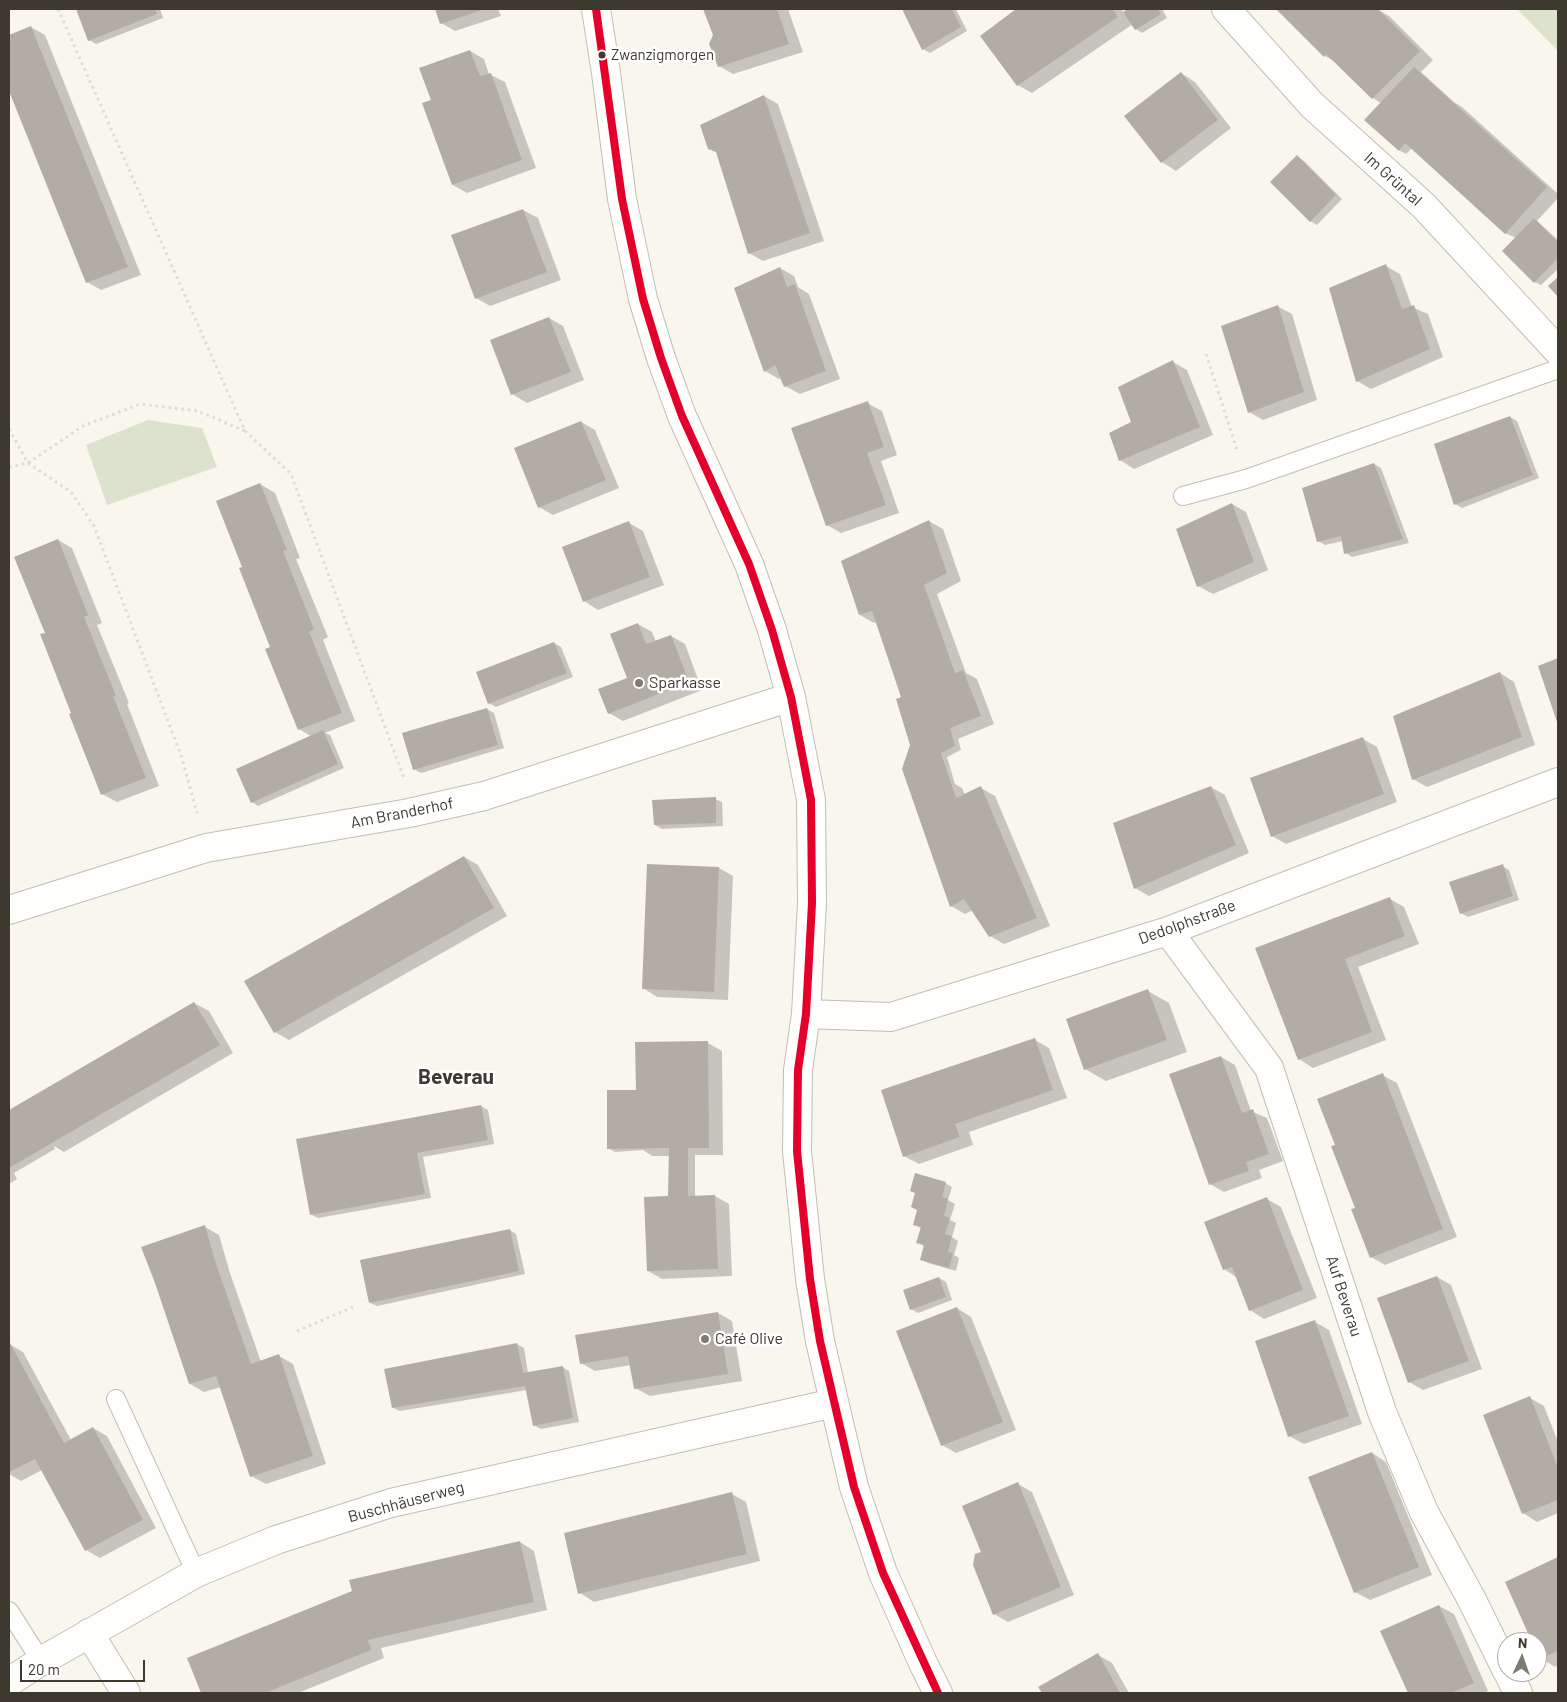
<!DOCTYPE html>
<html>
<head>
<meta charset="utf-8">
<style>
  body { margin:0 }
  #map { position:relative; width:1567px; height:1702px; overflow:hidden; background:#f9f6ed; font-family:Barlow,sans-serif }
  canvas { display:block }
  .frame { position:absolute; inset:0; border:10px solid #3e392f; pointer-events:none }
  .north { position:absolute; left:1497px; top:1632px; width:50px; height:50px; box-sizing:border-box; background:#fff; border:1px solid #b2b0ac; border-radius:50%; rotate:3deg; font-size:14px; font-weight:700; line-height:20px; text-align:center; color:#3e392f }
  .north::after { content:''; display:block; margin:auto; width:18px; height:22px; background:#7f7b72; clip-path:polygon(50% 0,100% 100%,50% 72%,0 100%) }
  .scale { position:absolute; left:20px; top:1660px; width:125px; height:22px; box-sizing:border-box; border:2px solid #3e392f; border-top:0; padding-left:6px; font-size:15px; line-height:18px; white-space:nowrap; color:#3e392f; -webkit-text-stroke:4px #fff; paint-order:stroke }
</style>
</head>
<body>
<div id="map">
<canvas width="1567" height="1702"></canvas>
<div class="frame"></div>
<div class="north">N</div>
<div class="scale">20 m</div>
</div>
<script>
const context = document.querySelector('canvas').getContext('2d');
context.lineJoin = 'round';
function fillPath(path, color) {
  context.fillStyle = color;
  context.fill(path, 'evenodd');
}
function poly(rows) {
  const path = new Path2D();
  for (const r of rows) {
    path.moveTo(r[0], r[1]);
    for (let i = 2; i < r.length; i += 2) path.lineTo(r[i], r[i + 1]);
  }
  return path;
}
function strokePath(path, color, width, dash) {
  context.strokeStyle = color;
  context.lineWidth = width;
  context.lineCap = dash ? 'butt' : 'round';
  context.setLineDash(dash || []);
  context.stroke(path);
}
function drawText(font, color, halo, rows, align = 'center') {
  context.font = font + ' Barlow,sans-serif';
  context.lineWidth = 5;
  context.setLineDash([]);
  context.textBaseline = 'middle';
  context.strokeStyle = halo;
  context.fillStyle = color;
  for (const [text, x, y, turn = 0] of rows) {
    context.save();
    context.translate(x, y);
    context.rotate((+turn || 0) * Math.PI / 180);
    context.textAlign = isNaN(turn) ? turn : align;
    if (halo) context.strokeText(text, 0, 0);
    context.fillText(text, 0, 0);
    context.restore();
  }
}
const green = poly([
  [1517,9,1558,9,1558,51],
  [148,420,202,428,217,467,107,505,86,445]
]);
const shadow = poly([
  [77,9,160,9,163,18,96,44,89,40],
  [436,9,498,9,501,16,455,31,441,23],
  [705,9,788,9,803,52,733,74,719,66,715,35],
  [903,9,956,9,967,31,930,53,923,49],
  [1018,9,1121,9,1124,13,1130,9,1162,9,1167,18,1142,33,1136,29,1133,24,1032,93,1018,85,982,36],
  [1278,9,1377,9,1389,16,1433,60,1421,72,1454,102,1462,107,1558,194,1558,198,1537,221,1558,240,1558,269,1541,285,1535,282,1516,238,1505,233,1412,148,1406,154,1399,150,1382,104,1373,98,1337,63,1325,56],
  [31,27,45,35,141,275,101,290,87,282,9,88,9,36],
  [470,51,484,59,489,74,505,82,536,168,467,193,453,185,432,101],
  [1181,73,1195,82,1231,128,1176,171,1162,162],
  [764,96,778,104,824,241,763,261,749,253,718,153,709,148],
  [1297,157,1304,161,1342,199,1317,225,1310,221],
  [523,210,538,218,561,280,490,306,476,298],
  [1386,266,1400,274,1412,307,1428,314,1443,357,1371,389,1357,381],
  [780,268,794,276,798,287,809,294,840,379,800,394,785,386,782,377,779,379,765,371],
  [1277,306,1292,314,1317,400,1263,420,1249,412],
  [549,318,563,326,584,380,527,403,512,394,491,341],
  [1173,362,1187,370,1213,435,1134,469,1120,460,1133,423],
  [867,403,882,411,897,455,881,461,899,513,841,533,827,525],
  [1510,417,1517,421,1539,478,1462,508,1455,504],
  [581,422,595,430,619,488,553,515,539,507],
  [1374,464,1381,468,1409,543,1352,557,1346,553,1343,541,1325,545,1318,541],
  [260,484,275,493,300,558,296,559,328,637,323,640,355,721,325,733,330,735,344,768,258,806,252,802,312,737,299,729,244,568],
  [1232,504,1246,512,1268,570,1213,594,1198,586],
  [929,521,943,529,961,581,937,594,966,673,977,679,994,724,958,739,961,750,947,757,955,784,962,788,965,795,981,788,995,796,1050,926,1004,944,990,936,973,910,965,914,951,906,903,698,877,622,874,623,860,615],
  [629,523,643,531,664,585,598,610,584,601],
  [58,540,72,548,102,623,97,625,129,703,127,704,159,786,117,802,102,794,46,633],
  [638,624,652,632,656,642,671,636,685,644,702,690,623,721,609,713,628,678],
  [554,643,561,647,573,677,496,707,489,703],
  [1558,659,1558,722,1540,667],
  [1500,673,1514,682,1535,745,1427,787,1413,779],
  [487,709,494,713,504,748,421,773,414,769],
  [1363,739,1377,747,1397,802,1286,844,1272,836],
  [1211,787,1225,795,1249,853,1149,896,1135,888],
  [715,799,722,802,723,826,662,829,655,825],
  [464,857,478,865,507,916,289,1040,275,1032],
  [1502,866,1509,870,1519,900,1468,917,1461,913],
  [719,868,733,876,728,1000,657,997,643,988],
  [1390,899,1404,907,1419,944,1358,967,1386,1040,1313,1068,1299,1059,1256,949],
  [1148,991,1169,1003,1187,1052,1106,1081,1085,1069],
  [194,1003,209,1011,233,1053,64,1152,54,1146,55,1149,14,1173,17,1179,9,1184,9,1112],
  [1035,1040,1049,1048,1067,1098,969,1132,973,1145,919,1164,904,1156],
  [708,1043,722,1051,723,1155,695,1155,695,1197,715,1196,729,1204,732,1276,662,1279,648,1271,674,1198,670,1156,652,1156,643,1150,615,1152,608,1148,637,1091],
  [1221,1057,1235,1065,1251,1111,1267,1118,1283,1161,1259,1170,1262,1178,1224,1192,1210,1184],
  [1382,1075,1397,1083,1457,1237,1385,1265,1371,1257,1336,1146],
  [481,1106,488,1110,494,1144,423,1157,431,1198,318,1218,312,1215],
  [945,1183,952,1187,948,1200,955,1204,950,1220,956,1223,952,1237,958,1241,954,1255,959,1258,956,1271,928,1263,921,1259,925,1247,918,1242,922,1229,915,1225],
  [1267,1199,1281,1207,1317,1298,1264,1319,1250,1310,1236,1277,1224,1269],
  [205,1227,219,1235,230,1273,261,1362,279,1356,293,1364,326,1464,266,1484,251,1476,221,1387,204,1392,190,1384],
  [510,1230,516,1234,525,1274,377,1306,370,1303],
  [1437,1277,1451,1285,1482,1369,1423,1390,1409,1382],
  [939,1278,946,1282,952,1300,918,1313,911,1309],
  [957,1308,971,1317,1016,1430,956,1453,942,1445],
  [718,1313,732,1321,742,1381,650,1396,635,1388,631,1365,595,1371,581,1363],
  [1315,1322,1329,1330,1362,1424,1304,1444,1289,1436],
  [9,1344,23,1352,71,1440,93,1428,107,1436,156,1528,100,1558,86,1550,42,1470,21,1481,9,1474],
  [517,1344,524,1348,528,1373,562,1367,569,1371,579,1422,541,1429,534,1425,527,1390,400,1411,393,1408],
  [1530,1398,1544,1406,1558,1442,1558,1513,1537,1522,1523,1513],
  [1372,1453,1386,1462,1432,1575,1370,1600,1355,1592],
  [1018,1484,1032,1492,1074,1595,1008,1622,994,1614,982,1553],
  [732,1494,746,1502,760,1561,594,1602,580,1593],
  [520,1542,534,1551,547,1610,381,1648,384,1658,298,1693,202,1693,188,1659],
  [1558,1559,1558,1665,1555,1667,1541,1658,1537,1650,1537,1642,1533,1642,1506,1582],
  [1439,1606,1454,1614,1488,1691,1483,1693,1409,1693,1382,1631],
  [1098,1655,1112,1663,1129,1693,1043,1693,1040,1687]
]);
const building = poly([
  [76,9,155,9,157,14,88,41],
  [435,9,485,9,440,24],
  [703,9,777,9,789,44,718,67,709,44,713,35],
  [902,9,952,9,961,27,922,50],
  [1016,9,1113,9,1118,17,1017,86,980,36],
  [1128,9,1158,9,1161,14,1135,30,1123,12],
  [1276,9,1378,9,1420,51,1372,99,1326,54,1324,57],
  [31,26,128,267,86,283,9,91,9,35],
  [470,50,480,76,491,73,522,160,452,185,422,103,431,100,419,68],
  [1414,67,1547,187,1505,234,1405,143,1399,151,1364,120],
  [1181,72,1218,120,1161,163,1124,116],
  [764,95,810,233,748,254,716,152,708,149,700,125],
  [1297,155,1336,195,1310,222,1270,182],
  [523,209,547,272,475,299,451,235],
  [1534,218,1558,242,1558,258,1534,283,1502,251],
  [1386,264,1402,309,1414,305,1430,349,1356,382,1329,288],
  [780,267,787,287,795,284,826,371,784,387,775,365,764,372,734,288],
  [1558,277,1558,297,1548,286],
  [1278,305,1304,392,1248,413,1221,326],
  [549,317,571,372,511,395,490,340],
  [1173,360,1200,427,1119,461,1109,433,1131,422,1118,387],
  [868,401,884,447,867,453,886,505,826,526,791,428],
  [1510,416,1533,475,1454,505,1434,444],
  [581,421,606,480,538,508,514,448],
  [1374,463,1403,539,1344,554,1341,536,1317,542,1302,488],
  [260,483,287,550,283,551,314,629,309,632,342,713,298,730,265,649,270,647,239,568,242,567,216,501],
  [1232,503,1254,562,1197,587,1176,529],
  [929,520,947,573,924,585,955,673,963,670,981,716,950,728,955,746,941,753,956,798,981,786,1037,918,989,937,964,899,950,907,902,769,910,745,896,699,901,697,872,611,859,615,841,561],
  [629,521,650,577,583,602,562,547],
  [58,539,88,615,84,617,116,696,113,696,146,778,101,795,69,714,71,713,40,634,45,633,14,557],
  [638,623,646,644,671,635,689,682,608,714,598,689,627,678,610,634],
  [554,642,567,673,488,704,476,672],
  [1558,658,1558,725,1538,666],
  [1500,672,1522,737,1412,780,1393,716],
  [487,708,498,745,413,770,402,733],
  [323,730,338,764,251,803,236,769],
  [1363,737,1384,794,1271,837,1250,778],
  [1211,786,1236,845,1134,889,1113,823],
  [716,797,716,823,654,825,652,800],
  [464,856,494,908,274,1033,244,981],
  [647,864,719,867,714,992,642,989],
  [1503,864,1513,896,1460,914,1449,882],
  [1390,897,1405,936,1345,959,1372,1032,1298,1060,1255,948],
  [1148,989,1167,1040,1084,1070,1066,1019],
  [194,1002,220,1045,9,1168,9,1110],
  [1035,1038,1053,1090,955,1124,960,1137,903,1157,881,1090],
  [708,1041,709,1148,688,1148,688,1196,715,1195,718,1269,647,1271,644,1197,668,1196,669,1148,607,1149,607,1090,636,1090,635,1042],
  [1221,1056,1242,1113,1253,1109,1269,1154,1246,1162,1249,1171,1209,1185,1169,1074],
  [1383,1073,1443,1229,1370,1258,1351,1209,1355,1208,1331,1146,1335,1145,1317,1099],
  [481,1105,488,1140,417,1153,425,1194,310,1215,296,1139],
  [915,1173,946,1182,942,1197,948,1199,944,1216,950,1218,945,1234,952,1236,948,1252,953,1253,949,1268,920,1260,924,1245,916,1243,921,1227,913,1225,917,1210,911,1207,915,1193,910,1191],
  [1267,1197,1303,1290,1249,1311,1232,1267,1223,1270,1204,1222],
  [205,1225,216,1264,251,1364,279,1354,313,1456,250,1477,216,1376,189,1384,155,1283,141,1247],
  [510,1229,519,1271,369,1303,360,1260],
  [1437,1276,1469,1361,1408,1383,1377,1298],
  [939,1277,946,1297,910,1310,903,1290],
  [957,1307,1003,1422,941,1446,896,1331],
  [718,1312,728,1374,634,1389,628,1356,580,1364,575,1335],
  [1315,1320,1349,1416,1288,1437,1255,1341],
  [9,1341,64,1443,93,1427,143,1520,85,1551,35,1459,9,1472],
  [517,1343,523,1373,563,1366,573,1418,533,1426,525,1386,392,1408,384,1369],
  [1530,1396,1558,1468,1558,1500,1522,1514,1483,1415],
  [1372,1452,1419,1567,1354,1593,1308,1477],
  [1018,1482,1061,1587,993,1615,973,1565,975,1554,981,1552,962,1506],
  [732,1492,747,1554,578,1594,564,1533],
  [520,1541,534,1602,368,1640,371,1650,265,1693,201,1693,187,1658,352,1591,349,1580],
  [1558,1557,1558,1651,1540,1659,1537,1653,1537,1642,1532,1642,1505,1582],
  [1439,1605,1474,1683,1451,1693,1408,1693,1380,1631],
  [1098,1653,1120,1693,1042,1693,1038,1687]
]);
const path = poly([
  [58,9,245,431,291,474,404,778],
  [1206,354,1237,450],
  [9,429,28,463,71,492,94,526,182,758,197,813],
  [9,467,28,463,83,426,140,404,198,411,245,431],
  [297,1331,353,1307]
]);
const lane = poly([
  [1183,496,1246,479,1558,369],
  [116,1399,196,1573],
  [9,1611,41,1661]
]);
const street = poly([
  [1226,9,1312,105,1424,206,1558,351],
  [9,910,206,848,409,813,484,796,791,697],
  [1168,931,1269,1068,1382,1412,1424,1512,1472,1600,1507,1671],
  [806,1014,891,1017,1168,931,1558,782],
  [89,1633,126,1693],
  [1508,1672,1518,1693],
  [9,1682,41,1661,196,1573,276,1540,391,1503,834,1403]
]);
const secondary = poly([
  [596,9,606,73,622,199,643,299,661,358,682,416,749,564,772,630,791,697,811,800,812,903,806,1014,798,1070,797,1151,810,1279,820,1341,854,1487,883,1573,923,1663,938,1693]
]);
const bus1 = poly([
  [596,9,622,199,643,299,661,358,682,416,749,564,772,630,791,697,811,800,812,903,806,1014,798,1070,797,1151,810,1279,820,1341,854,1487,883,1573,938,1693]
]);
const markers = [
  [602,55,4.5,"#3e392f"],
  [639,683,5,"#7f7b72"],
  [705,1339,5,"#7f7b72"]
];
const busNames = [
  ["Zwanzigmorgen",611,55]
];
const streetNames = [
  ["Im Grüntal",1393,179,42],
  ["Am Branderhof",402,813,-11],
  ["Dedolphstraße",1187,922,-20],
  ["Auf Beverau",1344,1296,72],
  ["Buschhäuserweg",406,1502,-15]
];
const poiNames = [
  ["Sparkasse",649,683],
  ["Café Olive",715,1339]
];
const districtNames = [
  ["Beverau",456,1077]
];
fillPath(green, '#dde2cf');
fillPath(shadow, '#0003');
fillPath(building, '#b2ada4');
strokePath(lane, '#c1beb5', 20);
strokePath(street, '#c1beb5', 30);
strokePath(secondary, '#c1beb5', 30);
strokePath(path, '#dbdbd8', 3, [2.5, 4]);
strokePath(lane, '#fefefc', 18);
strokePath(street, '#fefefc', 28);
strokePath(secondary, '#fefefc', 28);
strokePath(bus1, '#e4002b', 8);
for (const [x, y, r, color] of markers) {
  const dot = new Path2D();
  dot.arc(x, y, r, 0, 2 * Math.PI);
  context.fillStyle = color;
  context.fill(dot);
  strokePath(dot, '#fff', 2);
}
drawText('15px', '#3e392f', '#fff', busNames, 'left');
drawText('16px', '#3e392f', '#fff', streetNames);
drawText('16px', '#3e392f', '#fff', poiNames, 'left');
drawText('bold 21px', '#3e392f', '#fff', districtNames);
</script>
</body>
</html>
